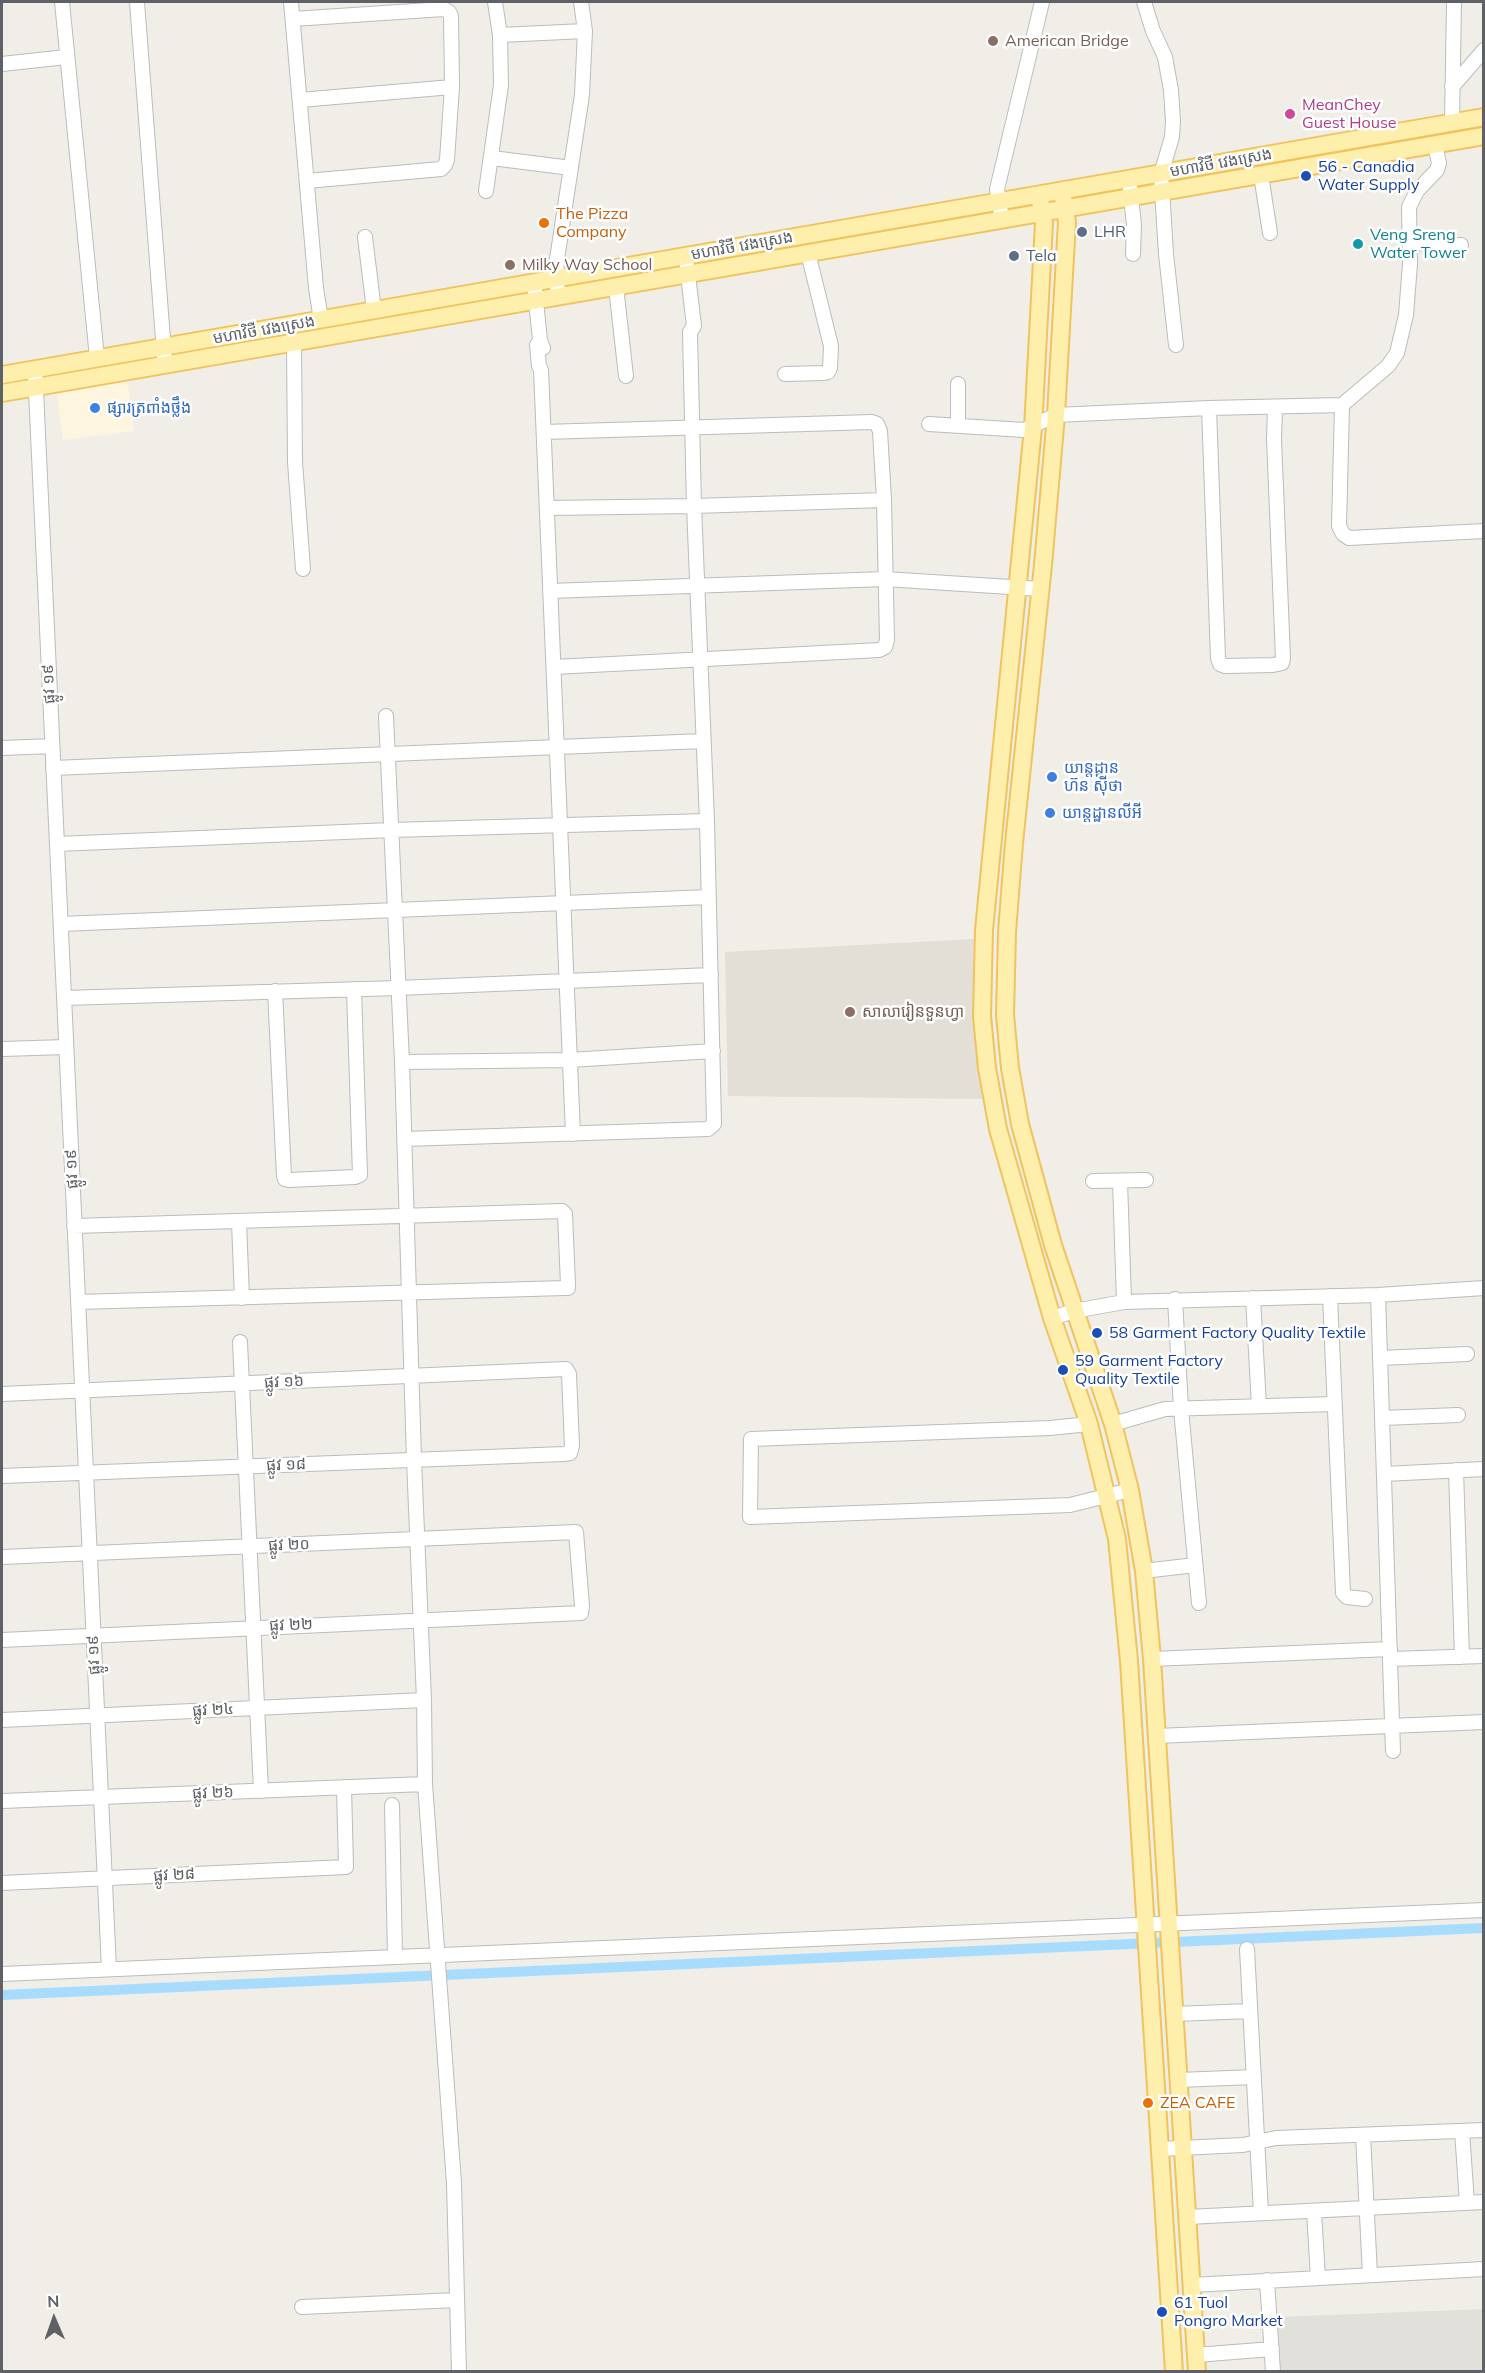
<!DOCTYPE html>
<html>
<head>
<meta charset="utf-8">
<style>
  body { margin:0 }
  #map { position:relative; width:1485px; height:2373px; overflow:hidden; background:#f0eee6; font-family:Mulish,sans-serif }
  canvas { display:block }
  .frame { position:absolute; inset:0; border:3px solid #5e6267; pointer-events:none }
  .north { position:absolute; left:24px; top:2289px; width:60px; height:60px; -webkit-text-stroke:4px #fff; paint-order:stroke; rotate:358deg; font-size:16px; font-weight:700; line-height:24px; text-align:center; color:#5e6267 }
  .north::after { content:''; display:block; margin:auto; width:21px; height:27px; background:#5e6267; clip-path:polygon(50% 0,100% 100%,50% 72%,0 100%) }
</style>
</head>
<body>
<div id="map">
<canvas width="1485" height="2373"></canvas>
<div class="frame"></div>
<div class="north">N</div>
</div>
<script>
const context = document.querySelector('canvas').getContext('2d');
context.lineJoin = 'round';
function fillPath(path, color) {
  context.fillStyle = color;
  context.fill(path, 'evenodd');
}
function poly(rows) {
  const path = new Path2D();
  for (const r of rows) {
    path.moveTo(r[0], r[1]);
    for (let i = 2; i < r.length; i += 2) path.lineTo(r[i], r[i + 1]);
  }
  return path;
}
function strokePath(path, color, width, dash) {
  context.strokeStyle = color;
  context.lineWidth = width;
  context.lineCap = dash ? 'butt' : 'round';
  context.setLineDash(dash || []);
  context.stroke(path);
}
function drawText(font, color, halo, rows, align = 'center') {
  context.font = font + ' Mulish,"Noto Sans Khmer",sans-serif';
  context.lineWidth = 5;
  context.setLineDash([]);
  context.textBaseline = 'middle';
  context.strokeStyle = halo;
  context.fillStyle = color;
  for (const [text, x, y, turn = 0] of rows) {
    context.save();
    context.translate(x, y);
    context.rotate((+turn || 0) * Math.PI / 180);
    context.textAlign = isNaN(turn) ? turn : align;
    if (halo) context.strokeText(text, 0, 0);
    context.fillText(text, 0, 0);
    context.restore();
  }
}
const commercial = poly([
  [126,369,134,431,63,440,55,381]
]);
const industrial = poly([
  [1483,2309,1483,2371,1280,2371,1278,2317]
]);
const education = poly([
  [974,939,973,995,982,1099,728,1096,725,952]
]);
const canal = poly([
  [2,1995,1484,1928]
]);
const minor = poly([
  [62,2,97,358],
  [137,2,165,365],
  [291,2,316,288,321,320],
  [1144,2,1153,31,1165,57,1171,90,1173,121,1172,137,1161,174,1166,254,1176,345],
  [293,19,444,9,449,12,451,16,452,87,447,160,445,165,441,169,307,181],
  [500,35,585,31],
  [2,64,66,57],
  [1452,87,1484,50],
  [300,100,452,87],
  [1452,123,1454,2],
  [1435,145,1439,163,1437,170,1417,191,1409,207,1410,264,1406,315,1397,353,1388,366,1342,405,1339,526,1343,534,1349,538,1484,531],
  [492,158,571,168],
  [1261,175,1270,233],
  [1129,179,1134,225,1133,254],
  [486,191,501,85,500,35,495,2],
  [1002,220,997,189,1042,2],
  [365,237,374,310],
  [1409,243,1461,245],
  [534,282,540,340,543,348],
  [618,286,617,296,626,376],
  [559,297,556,279,557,259,582,95,585,31,581,2],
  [540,340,537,345,539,366,541,370,573,1134],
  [294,342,295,462,303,569],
  [35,369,109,1969],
  [785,374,824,373,828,372,830,368,831,346,808,253],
  [958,384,958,425],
  [1209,408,1342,405],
  [929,424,1024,430,1056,415,1209,408,1218,658,1220,664,1225,666,1273,665,1282,663,1283,658,1274,439,1275,408],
  [544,432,872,422,877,424,880,431,884,500,887,640,885,647,879,650,554,667],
  [547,508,694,506,884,500],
  [550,591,885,579,1041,589],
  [386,716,402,1062,414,1460,424,1700,425,1784,454,2183,459,2372],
  [2,748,52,746],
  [53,768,703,741],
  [57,844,391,830,707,821],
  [61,924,708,897],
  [275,991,284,1176,285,1179,289,1180,355,1177,360,1175,354,989],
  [64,998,398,988,711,975],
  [2,1049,66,1047],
  [402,1062,570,1060,713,1051],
  [405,1139,708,1129,714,1124,707,821,694,506,690,332,694,326,687,266],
  [1093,1181,1146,1180],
  [1120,1181,1124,1302],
  [239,1222,242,1298],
  [74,1226,562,1211,565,1214,568,1285,568,1288,565,1288,78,1302],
  [1378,1295,1393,1751],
  [1330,1296,1343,1593,1347,1597,1365,1599],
  [1253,1298,1259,1406],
  [1175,1299,1181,1409,1199,1603],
  [1052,1318,1074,1311,1124,1302,1378,1295,1484,1288],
  [240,1342,261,1791],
  [1381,1358,1467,1354],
  [2,1394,566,1369,569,1374,572,1446,570,1453,564,1454,2,1476],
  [1383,1418,1458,1415],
  [1089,1424,1050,1428,751,1439,750,1517,1070,1505,1130,1490],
  [1113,1424,1165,1409,1335,1404],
  [1456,1470,1462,1657],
  [1384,1474,1484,1469],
  [2,1557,576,1532,582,1606,581,1613,2,1640],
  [1144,1571,1195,1565],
  [1152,1659,1390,1649],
  [1390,1659,1484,1656],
  [2,1720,424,1700],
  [1157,1736,1484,1722],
  [2,1801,425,1784],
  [392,1805,395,1957],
  [2,1883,346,1867,344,1787],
  [1247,1949,1261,2213],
  [2,1974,1484,1910],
  [1175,2014,1250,2011],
  [1179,2080,1254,2077],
  [1462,2131,1467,2203],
  [1363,2135,1370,2275],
  [1160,2149,1243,2145,1276,2138,1484,2130],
  [1314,2211,1318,2278],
  [1188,2217,1484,2202],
  [1267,2280,1273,2372],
  [1192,2285,1484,2269],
  [302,2307,456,2300],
  [1196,2355,1272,2349]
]);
const major = poly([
  [1062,191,1067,222,1056,415,1043,565,1014,843,1007,932,1005,1015,1010,1068,1020,1124,1053,1245,1113,1424,1130,1490,1144,1571,1152,1659,1197,2372],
  [1039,195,1044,223,1033,428,984,930,982,1016,987,1068,998,1129,1052,1318,1089,1424,1117,1539,1129,1661,1174,2372],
  [2,375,1484,117],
  [2,393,1484,136]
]);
const markers = [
  [993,41,6,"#8d6e63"],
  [1290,114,6,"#d1479c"],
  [1306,176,6,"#1a4fb4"],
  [544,223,6,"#e8710a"],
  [1082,232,6,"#5c6f8a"],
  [1358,244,6,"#0f9aa8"],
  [1014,256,6,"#5c6f8a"],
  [510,265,6,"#8d6e63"],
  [95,408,6,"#3f7fe0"],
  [1052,777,6,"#3f7fe0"],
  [1050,813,6,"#3f7fe0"],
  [850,1012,6,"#8d6e63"],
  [1097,1333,6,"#1a4fb4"],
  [1063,1370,6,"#1a4fb4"],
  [1148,2103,6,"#e8710a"],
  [1162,2312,6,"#1a4fb4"]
];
const educationNames = [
  ["American Bridge",1005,41],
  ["Milky Way School",522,265],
  ["សាលារៀនទួនហ្វា",862,1012]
];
const hotelNames = [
  ["MeanChey",1302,105],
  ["Guest House",1302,123]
];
const streetNames = [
  ["មហាវិថី វេងស្រេង",1221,163,-10],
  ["មហាវិថី វេងស្រេង",742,246,-10],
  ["មហាវិថី វេងស្រេង",264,330,-10],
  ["ផ្លូវ ១៩",49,684,-93],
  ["ផ្លូវ ១៩",72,1169,-93],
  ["ផ្លូវ ១៦",284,1382,-3],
  ["ផ្លូវ ១៨",286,1465,-2],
  ["ផ្លូវ ២០",289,1545,-2],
  ["ផ្លូវ ២២",291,1625,-2],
  ["ផ្លូវ ១៩",94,1655,-93],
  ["ផ្លូវ ២៤",213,1710,-3],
  ["ផ្លូវ ២៦",213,1793,-2],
  ["ផ្លូវ ២៨",174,1875,-3]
];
const transitNames = [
  ["56 - Canadia",1318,167],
  ["Water Supply",1318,185],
  ["58 Garment Factory Quality Textile",1109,1333],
  ["59 Garment Factory",1075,1361],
  ["Quality Textile",1075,1379],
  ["61 Tuol",1174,2303],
  ["Pongro Market",1174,2321]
];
const foodNames = [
  ["The Pizza",556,214],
  ["Company",556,232],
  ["ZEA CAFE",1160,2103]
];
const serviceNames = [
  ["LHR",1094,232],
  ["Tela",1026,256]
];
const cultureNames = [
  ["Veng Sreng",1370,235],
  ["Water Tower",1370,253]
];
const shopNames = [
  ["ផ្សារត្រពាំងថ្លឹង",107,408],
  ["យាន្ដដ្ឋាន",1064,768],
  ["ហ៊ន ស៊ីថា",1064,786],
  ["យាន្ដដ្ឋានលីអី",1062,813]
];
fillPath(commercial, '#fef5de');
fillPath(industrial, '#e2e0db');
fillPath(education, '#e3dfd7');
strokePath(canal, '#a8dcff', 10);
strokePath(minor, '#b9bcc0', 16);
strokePath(major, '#f1c35e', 20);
strokePath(minor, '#fff', 14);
strokePath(major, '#ffefad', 16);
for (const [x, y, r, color] of markers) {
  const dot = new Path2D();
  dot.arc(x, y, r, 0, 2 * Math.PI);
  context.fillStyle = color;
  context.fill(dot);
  strokePath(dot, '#fff', 2);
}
drawText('16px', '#785e54', '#fff', educationNames, 'left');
drawText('16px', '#b23c85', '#fff', hotelNames, 'left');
drawText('16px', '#5e6267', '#fff', streetNames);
drawText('16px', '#164399', '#fff', transitNames, 'left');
drawText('16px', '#c56008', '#fff', foodNames, 'left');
drawText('16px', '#4e5e75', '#fff', serviceNames, 'left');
drawText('16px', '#0d838f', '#fff', cultureNames, 'left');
drawText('16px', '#366cbe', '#fff', shopNames, 'left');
</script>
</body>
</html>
